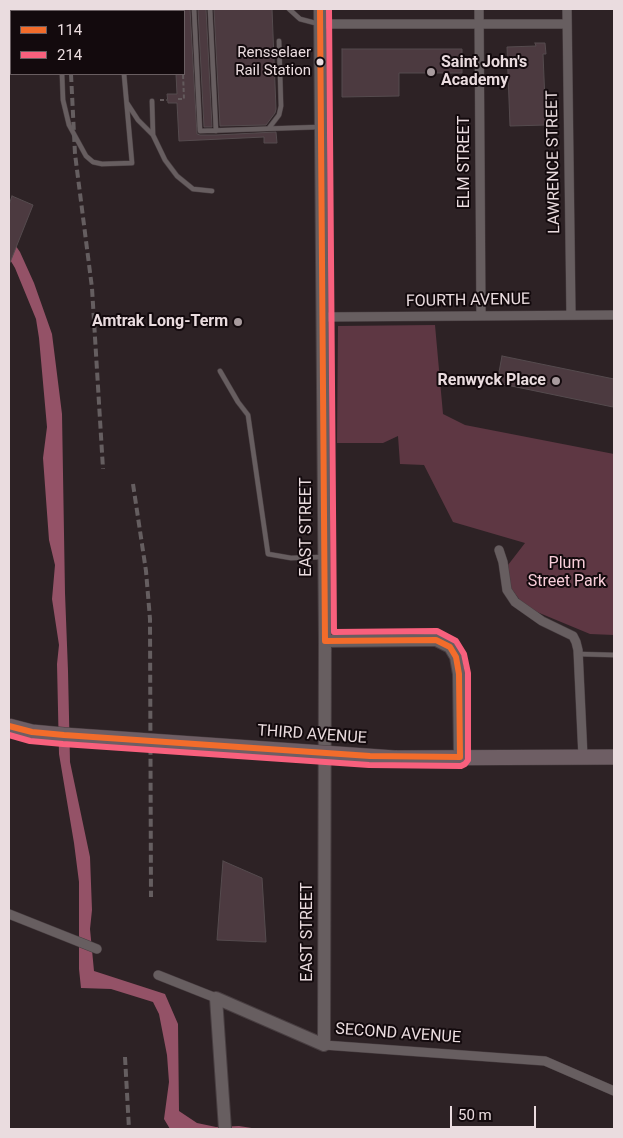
<!DOCTYPE html>
<html>
<head>
<meta charset="utf-8">
<style>
  body { margin:0 }
  #map { position:relative; width:623px; height:1138px; overflow:hidden; background:#2d2225; font-family:Roboto,sans-serif }
  canvas { display:block }
  .frame { position:absolute; inset:0; border:10px solid #eadcdf; pointer-events:none }
  .legend { position:absolute; left:10px; top:10px; width:175px; height:65px; box-sizing:border-box; background:#130a0d; border:1px solid #695e61; margin:0; padding:6px 9px; list-style:none; font-size:15px; color:#eadcdf }
  .legend li { display:flex; align-items:center; gap:10px; height:25px }
  .legend b { width:25px; border:1px solid #695e61 }
  .scale { position:absolute; left:450px; top:1106px; width:86px; height:22px; box-sizing:border-box; border:2px solid #eadcdf; border-top:0; padding-left:6px; font-size:15px; line-height:18px; white-space:nowrap; color:#eadcdf; -webkit-text-stroke:4px #130a0d; paint-order:stroke }
</style>
</head>
<body>
<div id="map">
<canvas width="623" height="1138"></canvas>
<div class="frame"></div>
<ul class="legend">
<li><b style="height:6px;background:#f36c2b"></b>114</li>
<li><b style="height:6px;background:#f8607d"></b>214</li>
</ul>
<div class="scale">50 m</div>
</div>
<script>
const context = document.querySelector('canvas').getContext('2d');
context.lineJoin = 'round';
function fillPath(path, color) {
  context.fillStyle = color;
  context.fill(path, 'evenodd');
}
function poly(rows) {
  const path = new Path2D();
  for (const r of rows) {
    path.moveTo(r[0], r[1]);
    for (let i = 2; i < r.length; i += 2) path.lineTo(r[i], r[i + 1]);
  }
  return path;
}
function strokePath(path, color, width, dash) {
  context.strokeStyle = color;
  context.lineWidth = width;
  context.lineCap = dash ? 'butt' : 'round';
  context.setLineDash(dash || []);
  context.stroke(path);
}
function drawText(font, color, halo, rows, align = 'center') {
  context.font = font + ' Roboto,sans-serif';
  context.lineWidth = 4;
  context.setLineDash([]);
  context.textBaseline = 'middle';
  context.strokeStyle = halo;
  context.fillStyle = color;
  for (const [text, x, y, turn = 0] of rows) {
    context.save();
    context.translate(x, y);
    context.rotate((+turn || 0) * Math.PI / 180);
    context.textAlign = isNaN(turn) ? turn : align;
    if (halo) context.strokeText(text, 0, 0);
    context.fillText(text, 0, 0);
    context.restore();
  }
}
const green = poly([
  [435,325,443,414,465,425,614,454,614,635,590,634,537,612,522,603,510,587,508,565,525,543,453,522,424,465,400,464,398,436,383,443,337,443,338,326]
]);
const water = poly([
  [9,236,20,252,34,283,52,334,62,414,65,593,68,671,70,762,90,857,92,910,90,929,94,971,165,994,178,1024,179,1111,197,1123,216,1127,239,1126,258,1129,170,1129,164,1119,169,1082,167,1055,159,1014,153,1002,111,989,81,988,79,969,79,882,74,843,59,754,57,664,59,645,52,599,55,565,49,540,43,458,47,427,39,338,36,319,15,268,9,258]
]);
const building = poly([
  [184,9,190,9,197,134,200,135,216,135,276,132,277,143,264,143,264,137,179,141,177,103,168,103,167,94,177,94,176,74,184,74,184,9],
  [198,9,206,9,212,127,204,127,198,9],
  [214,9,272,9,276,109,275,113,266,125,220,126,214,9],
  [535,43,545,43,546,54,543,54,546,125,510,126,507,47,536,46,535,43],
  [342,49,462,49,462,73,399,73,399,96,342,97,342,49],
  [12,196,33,205,9,265,9,205,12,196],
  [502,356,614,379,613,407,497,383,502,356],
  [223,861,262,878,266,942,217,940,223,861]
]);
const path = poly([
  [181,9,181,11],
  [178,99,184,99,183,74],
  [160,100,167,100]
]);
const lane = poly([
  [59,9,59,11],
  [120,9,120,11],
  [194,9,200,131,319,127],
  [210,9,216,131],
  [289,9,300,19,319,24],
  [62,74,63,100,69,125,86,156,93,162,102,164,132,163,124,74],
  [152,101,153,135,165,160,177,176,193,189,212,191],
  [127,103,138,120,153,135],
  [269,128,279,115,281,106,279,41],
  [220,371,238,402,248,415,268,554,291,558,322,557],
  [578,654,614,655]
]);
const street = poly([
  [479,9,481,316],
  [567,9,571,315],
  [320,24,567,24],
  [322,317,614,315],
  [499,550,503,562,507,590,515,602,542,621,573,636,576,642,578,650,583,757],
  [9,914,97,949],
  [158,975,216,998],
  [324,1045,545,1061,614,1091]
]);
const secondary = poly([
  [325,641,428,640,436,640,450,647,456,657,459,674,460,757],
  [225,1129,216,998,324,1045,325,641,320,9]
]);
const primary = poly([
  [395,758,614,757]
]);
const rail = poly([
  [68,9,68,11],
  [71,74,75,154,92,288,103,469],
  [133,484,146,571,150,619,151,897],
  [125,1057,129,1129]
]);
const primaryBridge = poly([
  [9,726,32,732,64,735,395,758]
]);
const bus1 = poly([
  [9,726,32,732,64,735,370,756,460,757,459,674,456,657,450,647,436,640,325,641,320,9]
]);
const bus2 = poly([
  [9,735,30,741,63,744,369,765,461,766,465,764,468,760,468,673,464,654,456,641,437,631,334,632,329,9]
]);
const markers = [
  [320,62,4.5,"#eadcdf"],
  [431,72,5,"#a89b9e"],
  [238,322,5,"#a89b9e"],
  [556,381,5,"#a89b9e"]
];
const busNames = [
  ["Rensselaer",311,53],
  ["Rail Station",311,71]
];
const poiNames = [
  ["Saint John's",441,63,"left"],
  ["Academy",441,81,"left"],
  ["Amtrak Long-Term",228,322],
  ["Renwyck Place",546,381]
];
const streetNames = [
  ["ELM STREET",465,162,-90],
  ["LAWRENCE STREET",554,162,-91],
  ["FOURTH AVENUE",468,301,-1],
  ["EAST STREET",307,527,-90],
  ["THIRD AVENUE",312,735,4],
  ["EAST STREET",308,932,-90],
  ["SECOND AVENUE",398,1034,4]
];
const parkNames = [
  ["Plum",567,564],
  ["Street Park",567,582]
];
fillPath(green, '#5e3743');
fillPath(water, '#945267');
fillPath(building, '#4c3a40');
strokePath(building, '#554b4e', 1);
strokePath(lane, '#483e41', 5.5);
strokePath(street, '#483e41', 10);
strokePath(secondary, '#483e41', 14);
strokePath(primary, '#483e41', 16);
strokePath(path, '#635a5c', 2, [4, 2.5]);
strokePath(lane, '#675e60', 4.5);
strokePath(street, '#675e60', 9);
strokePath(secondary, '#675e60', 12);
strokePath(primary, '#6e5e64', 15);
strokePath(rail, '#655e60', 4, [8, 4]);
strokePath(primaryBridge, '#483e41', 16, []);
strokePath(primaryBridge, '#6e5e64', 15);
strokePath(bus1, '#f36c2b', 6);
strokePath(bus2, '#f8607d', 6);
for (const [x, y, r, color] of markers) {
  const dot = new Path2D();
  dot.arc(x, y, r, 0, 2 * Math.PI);
  context.fillStyle = color;
  context.fill(dot);
  strokePath(dot, '#130a0d', 2);
}
drawText('15px', '#eadcdf', '#130a0d', busNames, 'right');
drawText('bold 16px', '#eadcdf', '#130a0d', poiNames, 'right');
drawText('16px', '#eadcdf', '#130a0d', streetNames);
drawText('16px', '#f8cdd9', '#130a0d', parkNames);
</script>
</body>
</html>
